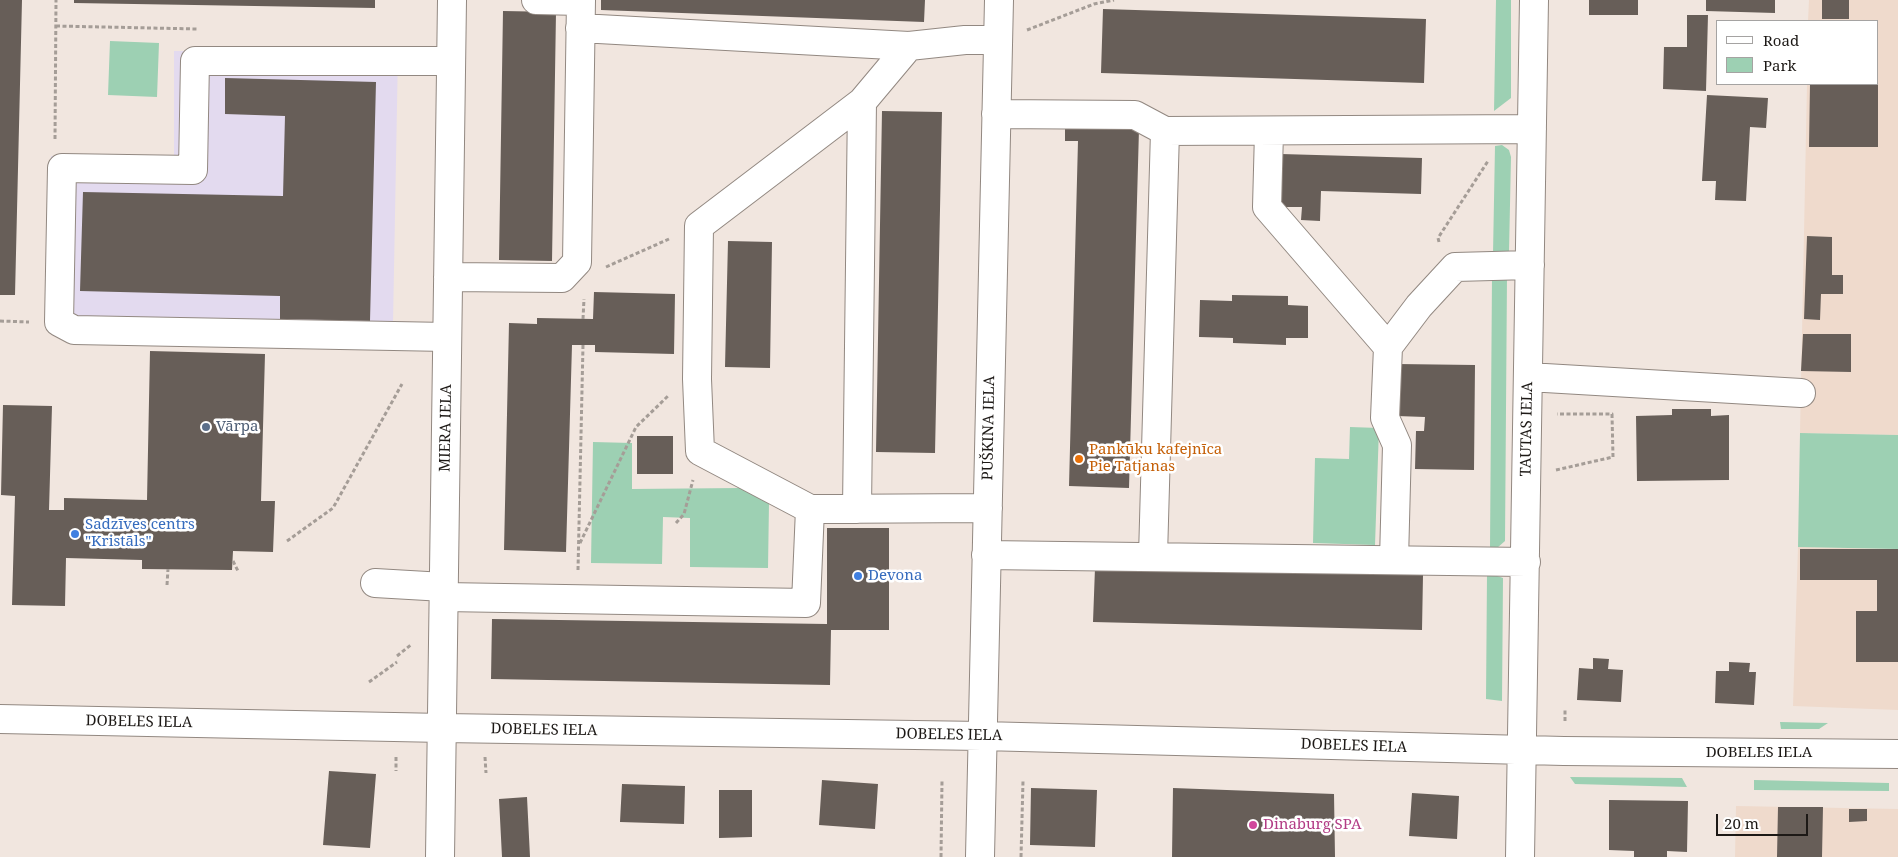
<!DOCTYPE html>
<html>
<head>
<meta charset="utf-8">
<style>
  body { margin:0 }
  #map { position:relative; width:1898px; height:857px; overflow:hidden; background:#f1e6df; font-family:"Noto Serif",serif }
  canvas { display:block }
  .legend { position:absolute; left:1716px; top:20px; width:162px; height:65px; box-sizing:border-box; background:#fff; border:1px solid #a5a3a2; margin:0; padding:6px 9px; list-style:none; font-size:15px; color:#1d1916 }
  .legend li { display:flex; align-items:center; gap:10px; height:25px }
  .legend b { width:25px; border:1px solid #a5a3a2 }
  .scale { position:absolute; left:1716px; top:814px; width:92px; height:22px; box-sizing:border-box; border:2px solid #1d1916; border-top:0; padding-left:6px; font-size:15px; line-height:18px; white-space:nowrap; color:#1d1916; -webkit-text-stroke:4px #fff; paint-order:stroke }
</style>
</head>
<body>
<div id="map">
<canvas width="1898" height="857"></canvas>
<ul class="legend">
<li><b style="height:6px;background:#fff"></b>Road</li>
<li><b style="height:14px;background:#9dd0b3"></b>Park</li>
</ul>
<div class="scale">20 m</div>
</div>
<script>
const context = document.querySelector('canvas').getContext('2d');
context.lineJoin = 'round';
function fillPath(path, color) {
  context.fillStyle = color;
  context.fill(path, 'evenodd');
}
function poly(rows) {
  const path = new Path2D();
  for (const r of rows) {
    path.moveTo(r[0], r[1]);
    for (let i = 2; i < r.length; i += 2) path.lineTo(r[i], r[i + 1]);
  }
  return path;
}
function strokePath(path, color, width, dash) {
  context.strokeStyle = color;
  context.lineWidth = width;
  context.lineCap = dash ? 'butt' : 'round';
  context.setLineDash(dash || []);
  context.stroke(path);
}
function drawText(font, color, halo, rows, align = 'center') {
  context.font = font + ' "Noto Serif",serif';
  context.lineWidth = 5;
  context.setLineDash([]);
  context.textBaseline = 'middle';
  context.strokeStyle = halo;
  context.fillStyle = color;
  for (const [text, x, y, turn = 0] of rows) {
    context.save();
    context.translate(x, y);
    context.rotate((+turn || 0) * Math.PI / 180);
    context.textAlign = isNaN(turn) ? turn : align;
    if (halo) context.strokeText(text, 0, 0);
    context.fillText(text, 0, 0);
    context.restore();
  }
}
const commercial = poly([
  [1809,0,1898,0,1898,435,1800,433,1807,84,1877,84,1877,21,1808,21],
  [1798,547,1898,549,1898,710,1793,706],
  [1736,806,1898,809,1898,857,1735,857]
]);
const education = poly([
  [174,51,398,52,393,323,46,316,51,156,174,156]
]);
const green = poly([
  [1496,0,1511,0,1511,98,1494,111],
  [110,41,159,43,157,97,108,95],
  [1502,145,1509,150,1511,157,1509,252,1493,254,1495,146],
  [1492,276,1507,276,1505,541,1497,548,1490,547],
  [1350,427,1379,428,1375,545,1313,543,1315,458,1349,459],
  [1800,433,1898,435,1898,549,1798,547],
  [593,442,632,443,632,489,740,488,769,503,768,568,690,567,690,518,663,517,662,564,591,563],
  [1489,573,1503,578,1502,701,1486,699,1487,575],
  [1780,722,1828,723,1819,729,1781,729],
  [1570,777,1682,778,1687,787,1575,784],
  [1754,780,1889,783,1889,791,1754,790]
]);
const building = poly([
  [0,0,22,0,15,295,0,295],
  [74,0,375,0,375,8,74,3],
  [601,0,925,0,924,22,601,10],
  [1589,0,1638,0,1638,15,1589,15],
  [1706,0,1775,0,1775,13,1706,11],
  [1822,0,1849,0,1849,19,1822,19],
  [1103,9,1426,19,1424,83,1101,73],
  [503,11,556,12,552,261,499,260],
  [1687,15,1708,15,1706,91,1663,89,1664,47,1687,47],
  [225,78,376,82,370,321,280,319,280,296,80,291,83,192,283,196,285,116,225,114],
  [1810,84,1878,84,1878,147,1809,147],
  [1707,95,1768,98,1766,128,1750,127,1746,201,1715,200,1716,181,1702,181],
  [882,111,942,112,935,453,876,452],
  [1065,127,1139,129,1129,488,1069,486,1078,141,1065,141],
  [1281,154,1422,158,1421,194,1321,191,1320,221,1301,220,1302,207,1279,207],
  [1807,236,1832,237,1832,275,1843,275,1843,294,1821,294,1820,320,1804,319],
  [728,241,772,242,770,368,725,367],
  [594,292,675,294,674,354,595,352,595,345,572,345,566,552,504,550,509,323,537,324,537,318,593,319],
  [1232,295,1288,296,1288,305,1308,306,1308,338,1286,338,1286,345,1233,343,1233,338,1199,337,1200,300,1232,301],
  [1803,334,1851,334,1851,372,1801,371],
  [150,351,265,354,261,501,275,501,273,552,233,551,232,570,142,569,142,560,66,558,65,606,12,605,15,496,1,495,3,405,52,406,49,510,64,510,64,498,147,500],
  [1397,364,1475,365,1474,470,1415,469,1416,431,1424,431,1425,417,1397,416],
  [1672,409,1711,409,1711,416,1729,415,1729,480,1637,481,1636,416,1672,415],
  [637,436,673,436,673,474,637,474],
  [827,528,889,528,889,630,831,630,830,685,491,679,492,619,827,624],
  [1800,549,1898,549,1898,662,1856,662,1856,611,1877,611,1877,580,1800,580],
  [1095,568,1423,575,1422,630,1093,622],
  [1593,658,1609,659,1608,669,1623,670,1621,702,1577,700,1579,668,1593,669],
  [1729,662,1750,663,1749,672,1756,672,1754,705,1715,703,1716,671,1729,671],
  [329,771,376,774,370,848,323,845],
  [822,780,878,784,875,829,819,825],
  [622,784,685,786,684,824,620,822],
  [1031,788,1097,790,1095,847,1030,845],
  [1173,788,1334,794,1335,857,1172,857],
  [719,790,752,790,752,837,719,838],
  [1412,793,1459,796,1457,839,1409,836],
  [527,797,530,857,502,857,499,799],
  [1609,800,1688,801,1687,852,1667,851,1667,857,1634,857,1634,851,1609,850],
  [1778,807,1823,807,1822,857,1777,857],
  [1849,809,1867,809,1867,821,1849,822]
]);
const path = poly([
  [56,26,198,29],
  [1027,30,1094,4,1114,0],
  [55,139,56,0],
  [1439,242,1438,238,1488,161],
  [606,267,669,239],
  [583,319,584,299],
  [0,321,29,322],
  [1556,470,1613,457,1612,414,1557,414],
  [676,523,684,514,693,480],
  [287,541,333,508,402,384],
  [580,543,636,427,668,396],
  [233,561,238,571],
  [578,570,583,345],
  [167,585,168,569],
  [397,656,412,644],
  [369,682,397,662],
  [1565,721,1565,708],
  [396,757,396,771],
  [485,757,486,773],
  [941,857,942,781],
  [1021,857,1023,781]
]);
const minor = poly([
  [536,0,581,1],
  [580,28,909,46,965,40,998,40],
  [909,46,862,102,699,226,697,379,700,451,810,509,988,508],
  [996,114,1135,115,1165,131,1532,129],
  [1269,132,1267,207,1388,347],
  [448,277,562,278,577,262,581,0],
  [447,337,74,330,59,322,62,168,193,170,195,61,451,61],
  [1528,377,1801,393],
  [857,509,862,102],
  [986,555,1526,562],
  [1153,556,1165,131],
  [1394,560,1397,445,1385,418,1388,347,1419,306,1455,267,1530,265],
  [375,583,444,587],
  [444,597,806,603,810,509],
  [0,719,443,728,982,736,1564,751,1898,754],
  [440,857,452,0],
  [980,857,999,0],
  [1520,857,1534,0]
]);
const markers = [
  [206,427,5,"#5c6f8a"],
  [1079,459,5,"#e8710a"],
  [75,534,5,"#3f7fe0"],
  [858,576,5,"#3f7fe0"],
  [1253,825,5,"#d1479c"]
];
const serviceNames = [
  ["Vārpa",216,427]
];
const streetNames = [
  ["MIERA IELA",446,428,-89],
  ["PUŠKINA IELA",989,428,-89],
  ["TAUTAS IELA",1527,429,-89],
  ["DOBELES IELA",139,722,1],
  ["DOBELES IELA",544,730,1],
  ["DOBELES IELA",949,735,1],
  ["DOBELES IELA",1354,746,2],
  ["DOBELES IELA",1759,753]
];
const foodNames = [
  ["Pankūku kafejnīca",1089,450],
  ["Pie Tatjanas",1089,467]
];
const shopNames = [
  ["Sadzīves centrs",85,525],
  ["\"Kristāls\"",85,542],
  ["Devona",868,576]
];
const hotelNames = [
  ["Dinaburg SPA",1263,825]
];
fillPath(commercial, '#efdacc');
fillPath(education, '#e3daef');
fillPath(green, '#9dd0b3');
fillPath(building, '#675e58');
strokePath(minor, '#928881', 30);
strokePath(path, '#a59d97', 3, [4, 2.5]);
strokePath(minor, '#fff', 28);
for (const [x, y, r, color] of markers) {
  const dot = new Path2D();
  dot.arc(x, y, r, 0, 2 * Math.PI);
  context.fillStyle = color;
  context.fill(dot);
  strokePath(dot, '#fff', 2);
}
drawText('15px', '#4e5e75', '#fff', serviceNames, 'left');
drawText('15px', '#1d1916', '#fff', streetNames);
drawText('15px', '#c56008', '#fff', foodNames, 'left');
drawText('15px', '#366cbe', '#fff', shopNames, 'left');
drawText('15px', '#b23c85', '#fff', hotelNames, 'left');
</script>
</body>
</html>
